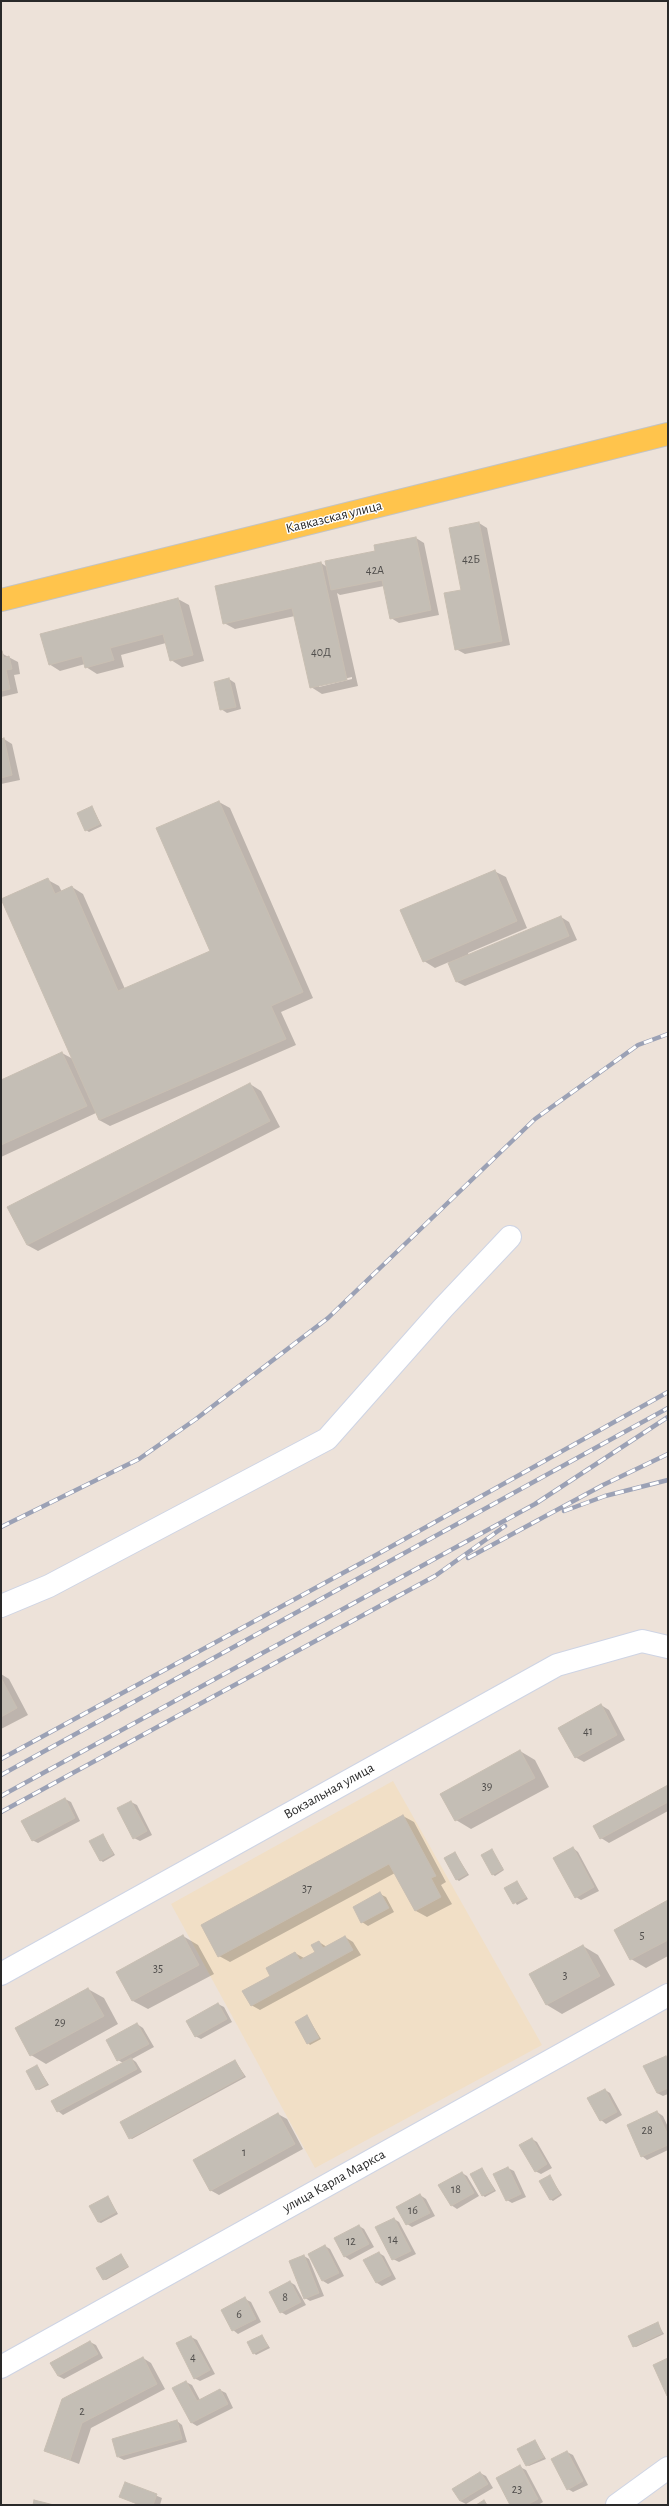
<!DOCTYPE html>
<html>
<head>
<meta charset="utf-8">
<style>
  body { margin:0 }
  #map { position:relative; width:669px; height:2506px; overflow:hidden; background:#ede2d9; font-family:"Alegreya Sans",sans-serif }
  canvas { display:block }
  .frame { position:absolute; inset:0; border:2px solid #292929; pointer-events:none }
</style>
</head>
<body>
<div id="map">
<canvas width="669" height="2506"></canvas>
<div class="frame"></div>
</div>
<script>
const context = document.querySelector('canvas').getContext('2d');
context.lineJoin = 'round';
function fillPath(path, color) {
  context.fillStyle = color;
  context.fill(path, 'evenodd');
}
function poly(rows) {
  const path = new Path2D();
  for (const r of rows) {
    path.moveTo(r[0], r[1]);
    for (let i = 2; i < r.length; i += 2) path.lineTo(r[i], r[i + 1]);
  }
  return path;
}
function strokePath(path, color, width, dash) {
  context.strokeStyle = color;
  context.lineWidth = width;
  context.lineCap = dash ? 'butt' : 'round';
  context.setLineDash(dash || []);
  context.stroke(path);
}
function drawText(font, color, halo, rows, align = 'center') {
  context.font = font + ' "Alegreya Sans",sans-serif';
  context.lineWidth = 3;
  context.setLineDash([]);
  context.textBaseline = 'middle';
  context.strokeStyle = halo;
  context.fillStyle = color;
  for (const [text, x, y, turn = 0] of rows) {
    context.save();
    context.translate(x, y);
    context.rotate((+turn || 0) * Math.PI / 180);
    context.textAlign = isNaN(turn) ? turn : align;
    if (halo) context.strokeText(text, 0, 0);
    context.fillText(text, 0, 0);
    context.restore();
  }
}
const education = poly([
  [393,1781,542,2045,315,2168,171,1904]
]);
const shadow = poly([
  [479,523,487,528,510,645,465,654,456,649,462,591],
  [416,538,424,543,439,615,399,623,391,618,384,586,340,595,337,593,358,686,322,694,311,687,295,616,235,629,224,623,321,563,327,567],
  [352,677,352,679,319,687,319,685],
  [178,599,189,605,204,661,182,667,171,660,166,643,121,655,124,667,97,674,86,667,85,664,60,671,49,664],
  [1,653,18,662,20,674,14,675,18,693,1,697],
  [229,679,235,683,241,709,227,713,221,709],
  [4,739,12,744,20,780,1,784,1,740],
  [219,802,230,808,313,998,281,1012,296,1045,110,1126,99,1120,96,1113,1,1157,1,1081,62,1053,73,1059,48,880,59,886,62,892,72,887,83,894,125,989,211,951],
  [92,807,102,826,89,832,86,830],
  [494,871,506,877,527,928,468,953,469,955,561,917,569,922,577,940,465,986,457,982,449,962,435,968,424,961],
  [250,1084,261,1091,280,1127,38,1251,27,1245],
  [1,1674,9,1679,28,1715,1,1729],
  [601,1705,609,1710,625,1740,584,1762,575,1757],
  [520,1751,535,1760,549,1787,471,1829,456,1820],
  [668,1786,668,1811,609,1843,601,1838],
  [65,1799,71,1802,80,1821,38,1843,32,1840],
  [131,1802,137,1805,152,1835,140,1841,134,1838],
  [403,1816,414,1822,446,1882,441,1885,452,1904,427,1917,416,1911,395,1873,230,1962,219,1956],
  [103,1835,115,1855,103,1862,100,1860],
  [573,1848,578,1852,599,1891,581,1900,576,1897],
  [492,1850,504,1870,495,1876,492,1874],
  [455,1853,469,1875,459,1881,456,1879],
  [517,1882,528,1899,517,1905,506,1888],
  [380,1894,386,1897,394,1912,368,1926,362,1922,354,1908],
  [668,1902,668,1956,646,1968,631,1959],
  [183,1936,198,1945,214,1974,148,2009,133,2001,118,1972],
  [345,1937,353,1942,361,1955,260,2010,251,2005,271,1977,295,1953,304,1958,316,1952,319,1942,327,1947],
  [583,1946,598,1955,615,1985,562,2014,547,2005,531,1974],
  [88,1989,104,1998,118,2024,46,2064,31,2055],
  [218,2004,224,2007,232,2022,201,2039,195,2036],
  [307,2016,321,2039,310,2045,308,2043],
  [137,2024,143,2028,154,2047,132,2059,136,2062,142,2072,63,2115,58,2111,123,2063,118,2060],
  [666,2057,668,2058,668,2094,663,2096,657,2093],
  [235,2061,246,2077,132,2139,130,2138],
  [37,2066,49,2085,39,2090,37,2089],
  [605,2090,610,2093,622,2115,606,2124,601,2120],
  [657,2112,663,2116,668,2127,668,2150,647,2160,642,2156],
  [278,2114,287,2119,303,2149,219,2195,210,2190],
  [532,2139,537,2142,552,2168,541,2174,535,2171],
  [508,2168,514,2171,526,2197,512,2203,507,2200],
  [482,2169,496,2191,485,2197,482,2195],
  [462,2173,467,2176,479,2196,457,2209,451,2205],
  [550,2177,562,2195,553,2201,550,2199],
  [420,2195,426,2199,435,2216,412,2227,407,2224],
  [108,2197,118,2214,101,2223,98,2222],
  [394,2219,399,2222,416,2254,399,2262,393,2259],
  [359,2226,364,2229,374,2247,350,2260,344,2256],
  [325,2246,330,2249,344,2276,328,2284,323,2281,309,2254],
  [379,2253,384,2256,396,2279,382,2286,377,2283,365,2260],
  [121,2255,129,2267,106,2280,103,2279],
  [304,2256,309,2259,324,2296,310,2301,305,2298],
  [290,2282,295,2285,306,2305,286,2315,281,2312],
  [245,2299,251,2302,261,2322,238,2334,233,2330],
  [657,2323,664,2334,636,2347,633,2346],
  [262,2336,270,2348,256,2355,254,2353],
  [191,2337,197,2340,215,2374,200,2381,194,2378],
  [90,2342,96,2345,103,2358,64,2379,58,2376],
  [143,2358,151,2363,165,2389,91,2428,79,2464,45,2451],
  [186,2382,192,2385,200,2400,220,2390,226,2393,233,2408,197,2426,192,2423,174,2388],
  [177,2421,182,2425,187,2442,124,2460,118,2457],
  [535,2441,546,2459,529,2466,527,2465],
  [567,2452,573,2455,588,2485,573,2492,568,2489],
  [520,2467,526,2470,543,2502,538,2505,511,2505],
  [480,2473,486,2476,493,2488,466,2504,460,2501],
  [126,2483,162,2498,160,2505,139,2505,120,2497]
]);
const building = poly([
  [479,522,502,641,455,650,444,593,461,590,449,528,479,522],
  [416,537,431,610,390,619,382,580,331,590,325,561,375,551,374,545,416,537],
  [321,562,347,680,310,688,292,608,223,624,215,586,321,562],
  [178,598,193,655,170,661,163,634,110,648,114,660,85,668,82,656,49,665,40,634,178,598],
  [2,651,4,658,9,656,12,669,6,670,10,689,1,691,2,651],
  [229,678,236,707,220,710,214,682,229,678],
  [4,738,12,775,1,778,1,739,4,738],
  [219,801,303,992,271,1006,286,1039,99,1120,1,899,48,878,55,894,72,886,118,991,210,951,156,828,219,801],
  [92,806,100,824,85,831,77,813,92,806],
  [495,870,517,921,423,962,400,910,495,870],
  [561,916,569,936,456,982,448,963,561,916],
  [62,1052,87,1106,1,1145,1,1080,62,1052],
  [250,1083,270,1121,27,1245,7,1207,250,1083],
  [1,1678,17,1708,1,1717,1,1678],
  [601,1704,617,1735,575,1758,558,1728,601,1704],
  [520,1750,535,1778,455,1821,440,1794,520,1750],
  [668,1785,668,1802,600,1839,593,1826,668,1785],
  [65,1798,75,1818,32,1841,21,1821,65,1798],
  [131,1801,147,1831,133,1839,117,1808,131,1801],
  [403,1815,436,1876,431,1878,441,1897,415,1911,389,1864,218,1957,201,1925,403,1815],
  [103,1834,113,1854,100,1861,89,1841,103,1834],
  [573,1847,594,1887,575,1898,553,1858,573,1847],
  [492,1849,503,1869,492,1875,481,1855,492,1849],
  [455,1852,467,1874,456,1880,444,1858,455,1852],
  [517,1881,526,1897,513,1904,504,1888,517,1881],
  [380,1892,389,1908,361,1923,353,1907,380,1892],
  [668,1900,668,1940,630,1960,614,1930,668,1900],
  [183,1935,199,1965,132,2001,116,1972,183,1935],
  [345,1936,353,1950,251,2006,242,1991,270,1976,266,1968,295,1952,300,1960,315,1952,311,1945,319,1941,323,1948,345,1936],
  [583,1945,600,1976,546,2005,529,1974,583,1945],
  [88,1988,104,2016,30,2056,15,2028,88,1988],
  [218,2003,227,2019,195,2037,186,2021,218,2003],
  [307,2015,319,2038,307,2044,295,2022,307,2015],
  [137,2023,149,2044,117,2061,106,2040,137,2023],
  [666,2056,668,2060,668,2088,657,2093,643,2066,666,2056],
  [131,2058,137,2069,57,2112,51,2101,131,2058],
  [235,2060,244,2076,129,2139,120,2122,235,2060],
  [37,2065,47,2084,36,2090,26,2071,37,2065],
  [605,2089,617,2112,600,2121,587,2098,605,2089],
  [657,2111,668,2135,668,2145,641,2157,627,2125,657,2111],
  [278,2113,295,2144,210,2191,193,2160,278,2113],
  [532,2138,547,2164,535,2172,519,2145,532,2138],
  [508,2167,521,2194,506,2201,493,2174,508,2167],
  [482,2168,494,2190,482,2196,470,2174,482,2168],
  [462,2172,474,2193,451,2206,438,2185,462,2172],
  [550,2175,560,2194,550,2200,539,2181,550,2175],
  [420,2194,430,2213,406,2225,396,2207,420,2194],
  [108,2196,116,2212,98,2222,89,2206,108,2196],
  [394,2218,411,2251,392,2260,375,2227,394,2218],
  [359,2225,369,2244,344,2257,334,2238,359,2225],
  [325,2245,339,2273,322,2281,308,2254,325,2245],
  [379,2252,391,2275,376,2283,363,2260,379,2252],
  [121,2254,128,2266,103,2280,96,2268,121,2254],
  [304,2255,319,2293,304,2299,289,2261,304,2255],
  [290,2281,301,2302,280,2313,269,2292,290,2281],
  [245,2297,256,2319,232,2331,221,2310,245,2297],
  [658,2322,662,2333,633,2347,628,2336,658,2322],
  [262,2335,268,2346,253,2354,247,2342,262,2335],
  [191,2336,210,2370,194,2379,176,2343,191,2336],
  [90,2341,98,2354,58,2376,50,2363,90,2341],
  [143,2357,157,2384,82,2423,70,2460,44,2451,62,2399,143,2357],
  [668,2358,668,2396,667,2396,653,2365,668,2358],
  [186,2381,197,2401,220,2389,228,2404,191,2423,172,2388,186,2381],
  [177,2420,182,2439,117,2457,112,2439,177,2420],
  [535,2440,544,2457,526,2466,517,2449,535,2440],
  [567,2451,583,2481,567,2490,551,2459,567,2451],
  [520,2465,538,2499,527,2505,510,2505,496,2478,520,2465],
  [480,2472,488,2484,460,2501,452,2489,480,2472],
  [125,2482,157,2494,153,2505,140,2505,119,2497,125,2482],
  [34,2500,54,2505,33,2505,34,2500],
  [484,2500,487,2505,476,2505,484,2500]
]);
const minor = poly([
  [1,1606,49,1586,327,1439,443,1308,510,1237],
  [1,1974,557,1665,642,1641,668,1647],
  [1,2367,668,1995],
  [617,2505,668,2468]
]);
const major = poly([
  [1,600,668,434]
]);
const rail = poly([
  [564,1511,605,1496,668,1480],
  [1,1527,139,1459,196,1419,328,1318,535,1119,638,1045,668,1034],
  [468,1558,603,1485,668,1454],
  [1,1759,376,1555,668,1392],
  [1,1775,668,1408],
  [1,1796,535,1504,668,1417],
  [1,1812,435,1576,505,1526]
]);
const numberNames = [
  ["42Б",471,559],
  ["42А",375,570],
  ["40Д",321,652],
  ["41",588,1731],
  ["39",487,1786],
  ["37",307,1888],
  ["5",642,1935],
  ["35",158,1968],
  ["3",565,1975],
  ["29",60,2022],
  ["28",647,2130],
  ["1",244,2152],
  ["18",456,2189],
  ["16",413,2210],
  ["14",393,2239],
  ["12",351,2241],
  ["8",285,2297],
  ["6",239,2314],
  ["4",193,2357],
  ["2",82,2411],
  ["23",517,2489]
];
const streetNames = [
  ["Кавказская улица",334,517,-14],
  ["Вокзальная улица",329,1791,-29],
  ["улица Карла Маркса",334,2181,-29]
];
fillPath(education, '#f1dfc6');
fillPath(shadow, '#0003');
fillPath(building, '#c4beb5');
strokePath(building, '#c8beb2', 1);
strokePath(minor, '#ced4e4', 24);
strokePath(major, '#c3c3c3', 24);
strokePath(minor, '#fff', 22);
strokePath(major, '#ffc44c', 22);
strokePath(rail, '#9ba1b5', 4.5);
strokePath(rail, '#fff', 3, [9]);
drawText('12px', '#504e4c', null, numberNames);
drawText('14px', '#292929', '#fff', streetNames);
</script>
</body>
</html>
